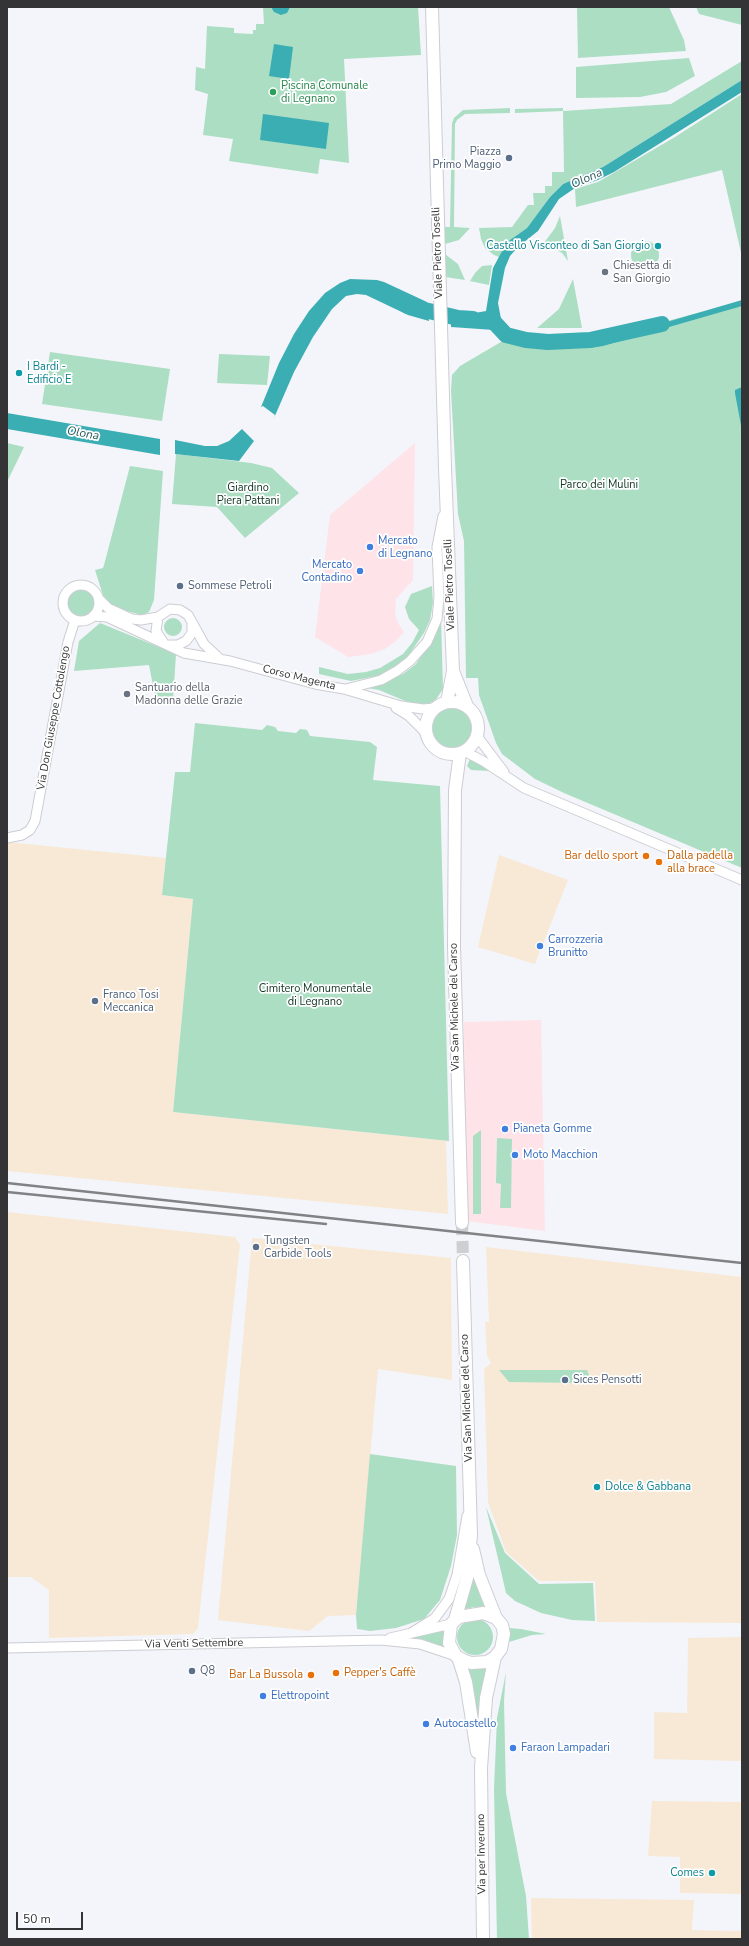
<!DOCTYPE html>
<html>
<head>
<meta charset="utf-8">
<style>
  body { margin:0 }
  #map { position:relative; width:749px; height:1946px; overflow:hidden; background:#f4f5fa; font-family:"Nunito Sans",sans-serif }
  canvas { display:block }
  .frame { position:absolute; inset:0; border:8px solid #343436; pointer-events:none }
  .scale { position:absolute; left:16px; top:1912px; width:67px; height:18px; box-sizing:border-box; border:2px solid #343436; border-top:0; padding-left:5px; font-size:12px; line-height:14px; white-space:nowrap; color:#343436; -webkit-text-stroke:3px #fff; paint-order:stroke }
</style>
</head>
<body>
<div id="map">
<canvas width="749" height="1946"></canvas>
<div class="frame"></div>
<div class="scale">50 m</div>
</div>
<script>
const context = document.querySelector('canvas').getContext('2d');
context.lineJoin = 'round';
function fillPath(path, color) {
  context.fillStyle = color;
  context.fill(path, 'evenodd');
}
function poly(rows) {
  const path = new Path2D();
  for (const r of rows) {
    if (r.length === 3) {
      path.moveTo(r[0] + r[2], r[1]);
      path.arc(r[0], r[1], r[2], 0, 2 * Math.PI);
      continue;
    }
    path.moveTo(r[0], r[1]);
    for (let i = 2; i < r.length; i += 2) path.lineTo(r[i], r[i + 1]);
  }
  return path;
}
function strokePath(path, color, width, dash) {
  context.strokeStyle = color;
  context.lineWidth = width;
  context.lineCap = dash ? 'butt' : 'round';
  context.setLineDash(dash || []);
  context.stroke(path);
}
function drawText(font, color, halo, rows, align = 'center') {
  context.font = font + ' "Nunito Sans",sans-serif';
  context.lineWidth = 3.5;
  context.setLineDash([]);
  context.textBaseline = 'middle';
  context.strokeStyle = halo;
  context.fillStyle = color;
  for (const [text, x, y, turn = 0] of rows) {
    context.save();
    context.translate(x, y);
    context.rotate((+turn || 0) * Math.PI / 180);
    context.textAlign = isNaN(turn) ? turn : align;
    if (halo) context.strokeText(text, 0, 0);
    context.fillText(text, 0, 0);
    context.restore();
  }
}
const commercial = poly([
  [415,443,413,580,396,599,395,614,398,623,404,632,396,641,385,649,371,654,348,657,315,637,330,515],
  [541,1020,545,1231,466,1221,464,1022]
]);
const industrial = poly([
  [7,842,166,858,162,895,193,899,173,1112,449,1141,446,1142,448,1214,7,1171],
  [499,855,568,880,535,964,478,947],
  [7,1212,235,1237,240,1245,198,1628,193,1634,49,1638,49,1590,31,1577,7,1577],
  [252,1238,451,1258,452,1380,378,1369,356,1615,328,1616,309,1631,218,1620],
  [486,1247,742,1277,742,1623,597,1622,595,1581,539,1581,506,1552,488,1502,484,1369,491,1363,487,1356,485,1322,489,1322],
  [742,1637,742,1761,654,1759,654,1712,687,1713,688,1638],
  [652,1801,742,1802,742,1894,680,1893,680,1857,648,1856],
  [531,1898,694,1900,692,1930,742,1931,742,1939,532,1939]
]);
const green = poly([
  [263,7,418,7,421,55,344,59,349,163,320,159,318,174,229,161,233,139,203,135,208,94,195,90,196,67,205,69,207,26,234,28,234,33,253,34,253,30,256,30,256,24,264,24],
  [577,7,669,7,684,40,686,51,578,58],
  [696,7,742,7,742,25,699,14],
  [689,58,695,76,666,92,640,97,576,98,576,67],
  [742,61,742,80,603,167,563,184,550,197,527,228,514,237,499,257,494,255,485,248,481,239,479,228,512,227,528,205,534,205,533,193,545,193,545,186,552,186,552,172,564,172,563,111,515,113,515,109,563,108,563,111,671,104],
  [742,94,742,257,722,170,576,207,575,189,598,182,675,137],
  [510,108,510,113,465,114,457,120,455,124,454,227,470,228,459,240,445,244,445,227,450,227,452,123,454,118,463,110],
  [560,216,568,261,562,253,557,250,541,247,555,228],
  [645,255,14],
  [445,254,458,264,465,280,445,277],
  [492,265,489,285,470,281,475,273,482,266],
  [573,279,582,328,537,328,559,309],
  [742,301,742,868,564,793,535,779,502,754,496,743,479,695,478,678,466,678,464,541,458,514,451,391,452,375,460,366,506,339,513,343,539,346,581,344],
  [50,352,170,369,162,421,42,404],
  [219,354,270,356,267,385,217,383],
  [7,443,24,447,7,482],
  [176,454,251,463,272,468,299,493,245,538,217,507,172,504],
  [130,466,163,471,154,600,149,612,142,615,118,609,110,603,103,595,95,570,103,568,104,565],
  [432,586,433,603,430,620,424,633,406,659,396,668,382,675,351,681,319,674,319,667,348,674,366,672,380,668,403,654,412,643,419,630,409,619,405,607,411,594],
  [80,603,14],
  [173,627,9],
  [441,618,443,689,435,701,425,705,410,703,379,690,368,688,403,674,416,664,431,641],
  [100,623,176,654,173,700,156,701,149,665,74,671,79,641],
  [452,728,20],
  [195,723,262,730,267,725,275,727,278,731,296,733,300,729,307,730,310,736,370,742,377,747,373,780,440,786,449,1141,173,1112,193,899,162,895,175,772,190,772],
  [470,759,478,762,489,771,471,770,467,766],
  [481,1130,481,1214,473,1214,473,1136],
  [497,1138,512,1139,511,1208,500,1208,501,1184,496,1183],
  [499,1370,587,1370,589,1375,577,1383,509,1382],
  [370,1454,456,1466,457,1535,451,1566,440,1600,424,1619,396,1628,370,1631,357,1629,356,1615],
  [486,1507,505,1553,539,1584,593,1583,595,1621,572,1620,541,1613,515,1601,506,1593],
  [473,1565,486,1609,474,1607,462,1610],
  [475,1637,18],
  [508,1628,521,1629,546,1634,532,1635,509,1642],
  [444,1629,445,1647,422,1640,406,1639],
  [466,1666,477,1669,487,1667,480,1729],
  [506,1672,504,1701,506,1793,526,1896,529,1939,497,1939,494,1789,497,1718]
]);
const water = poly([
  [271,7,290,7,287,13,281,15,274,12],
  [274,44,293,47,289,79,269,76],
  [742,80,742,92,614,172,598,180,575,188,559,199,538,231,518,247,510,256,505,268,498,303,502,324,506,330,502,334,494,330,451,327,451,311,469,314,486,311,493,268,501,253,510,240,527,228,550,197,563,184,603,167],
  [263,114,329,123,326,149,260,140],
  [350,279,377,280,384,282,427,302,429,321,408,315,366,295,357,294,346,296,332,309,313,337,294,372,274,418,275,415,263,406,261,407,279,363,294,334,309,311,325,293,340,283],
  [742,300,742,306,603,346,590,348,540,347,523,345,508,339,512,335,525,340,540,341,602,341],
  [742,387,742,431,735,393,735,390],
  [7,413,160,439,160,455,7,429],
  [242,429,254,441,239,461,175,454,175,440,205,446,217,446,229,441]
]);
const river = poly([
  [408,306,458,318,473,319],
  [493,321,506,335,526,340,548,342,590,340,662,324]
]);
const primaryTunnel = poly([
  [462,1223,463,1261]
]);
const tertiary = poly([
  [81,603,18],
  [99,599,108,608,132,619,141,620,158,617],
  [93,616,107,617,184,653,230,661,315,684,344,689,401,706,423,709,435,708],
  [163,642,156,631,158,617,170,609,180,610,188,615,204,644,219,658],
  [170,645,178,645,186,641,192,633,192,625],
  [346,689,381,680,397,671,410,661,427,642,437,619,439,597,437,547,443,516],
  [396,708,409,716,427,734],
  [477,736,504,772],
  [464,751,483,761,524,788,742,880],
  [7,838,22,835,30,830,35,821,68,642,75,620],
  [411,1633,435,1618,449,1599,457,1575,467,1516],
  [390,1638,451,1624],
  [7,1648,381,1640,420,1644,456,1656]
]);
const primary = poly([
  [432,7,445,468,453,671,447,702],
  [453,671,467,706],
  [452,728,26],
  [460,753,455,790,454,946,462,1223],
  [473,1549,479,1575,496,1618],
  [483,1613,496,1618,502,1625,504,1634,501,1649,495,1657,487,1662,471,1663,463,1660,456,1656,449,1643,451,1624,459,1617,483,1613],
  [455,1620,467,1578,471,1535,463,1261],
  [458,1657,466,1682,477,1752],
  [483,1939,481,1768,486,1698,495,1657]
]);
const rail = poly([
  [7,1183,742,1263],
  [7,1192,326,1224]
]);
const markers = [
  [273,92,4,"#2e9e5b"],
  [509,158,4,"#5c6f8a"],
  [658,246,4,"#0f9aa8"],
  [605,272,4,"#6b7280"],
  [19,373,4,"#0f9aa8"],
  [370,547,4,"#3f7fe0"],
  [360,571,4,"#3f7fe0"],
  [180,586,4,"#5c6f8a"],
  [127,694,4,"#6b7280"],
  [646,856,4,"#e8710a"],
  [659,862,4,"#e8710a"],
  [540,946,4,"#3f7fe0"],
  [95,1001,4,"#5c6f8a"],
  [505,1129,4,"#3f7fe0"],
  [515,1155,4,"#3f7fe0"],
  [256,1247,4,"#5c6f8a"],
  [565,1380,4,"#5c6f8a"],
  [597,1487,4,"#0f9aa8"],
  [192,1671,4,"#5c6f8a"],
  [336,1673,4,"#e8710a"],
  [311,1675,4,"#e8710a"],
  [263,1696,4,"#3f7fe0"],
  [426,1724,4,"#3f7fe0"],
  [513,1748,4,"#3f7fe0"],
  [712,1873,4,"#0f9aa8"]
];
const leisureNames = [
  ["Piscina Comunale",281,86],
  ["di Legnano",281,99]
];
const serviceNames = [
  ["Piazza",501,152,"right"],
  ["Primo Maggio",501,165,"right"],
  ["Sommese Petroli",188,586],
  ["Franco Tosi",103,995],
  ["Meccanica",103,1008],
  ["Tungsten",264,1241],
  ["Carbide Tools",264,1254],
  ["Sices Pensotti",573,1380],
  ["Q8",200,1671]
];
const cultureNames = [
  ["Castello Visconteo di San Giorgio",650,246],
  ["I Bardi -",27,367,"left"],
  ["Edificio E",27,380,"left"],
  ["Dolce & Gabbana",605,1487,"left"],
  ["Comes",704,1873]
];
const streetNames = [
  ["Viale Pietro Toselli",438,253,-92],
  ["Viale Pietro Toselli",450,585,-92],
  ["Corso Magenta",299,678,14],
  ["Via Don Giuseppe Cottolengo",54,718,-80],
  ["Via San Michele del Carso",455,1007,-91],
  ["Via San Michele del Carso",467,1398,-92],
  ["Via Venti Settembre",194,1644,-1],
  ["Via per Inveruno",482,1854,-91]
];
const worshipNames = [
  ["Chiesetta di",613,266],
  ["San Giorgio",613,279],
  ["Santuario della",135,688],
  ["Madonna delle Grazie",135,701]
];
const parkNames = [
  ["Parco dei Mulini",599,485],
  ["Giardino",248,488],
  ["Piera Pattani",248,501],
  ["Cimitero Monumentale",315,989],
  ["di Legnano",315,1002]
];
const shopNames = [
  ["Mercato",378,541],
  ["di Legnano",378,554],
  ["Mercato",352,565,"right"],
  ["Contadino",352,578,"right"],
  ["Carrozzeria",548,940],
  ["Brunitto",548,953],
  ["Pianeta Gomme",513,1129],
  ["Moto Macchion",523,1155],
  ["Elettropoint",271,1696],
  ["Autocastello",434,1724],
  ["Faraon Lampadari",521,1748]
];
const foodNames = [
  ["Bar dello sport",638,856],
  ["Dalla padella",667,856,"left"],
  ["alla brace",667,869,"left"],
  ["Pepper's Caffè",344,1673,"left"],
  ["Bar La Bussola",303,1675]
];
const waterNames = [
  ["Olona",587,179,-24],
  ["Olona",83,434,10]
];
fillPath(commercial, '#fee3e9');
fillPath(industrial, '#f7e9d5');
fillPath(green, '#acdec3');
fillPath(water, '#3baeb4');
strokePath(river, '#3baeb4', 16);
strokePath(primaryTunnel, '#ceced3', 12, [12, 6]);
strokePath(tertiary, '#cccdd2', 11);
strokePath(primary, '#cccdd2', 14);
strokePath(tertiary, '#fff', 9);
strokePath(primary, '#fff', 12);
strokePath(rail, '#818285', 2.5);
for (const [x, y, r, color] of markers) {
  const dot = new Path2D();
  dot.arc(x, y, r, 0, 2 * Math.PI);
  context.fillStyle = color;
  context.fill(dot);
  strokePath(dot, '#fff', 1.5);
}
drawText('11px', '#27864d', '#fff', leisureNames, 'left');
drawText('11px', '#4e5e75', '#fff', serviceNames, 'left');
drawText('11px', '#0d838f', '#fff', cultureNames, 'right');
drawText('11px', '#343436', '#fff', streetNames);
drawText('11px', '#5b616d', '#fff', worshipNames, 'left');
drawText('11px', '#103524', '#fff', parkNames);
drawText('11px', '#366cbe', '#fff', shopNames, 'left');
drawText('11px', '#c56008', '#fff', foodNames, 'right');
drawText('italic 12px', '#2c5c5e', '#fff', waterNames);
</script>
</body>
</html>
